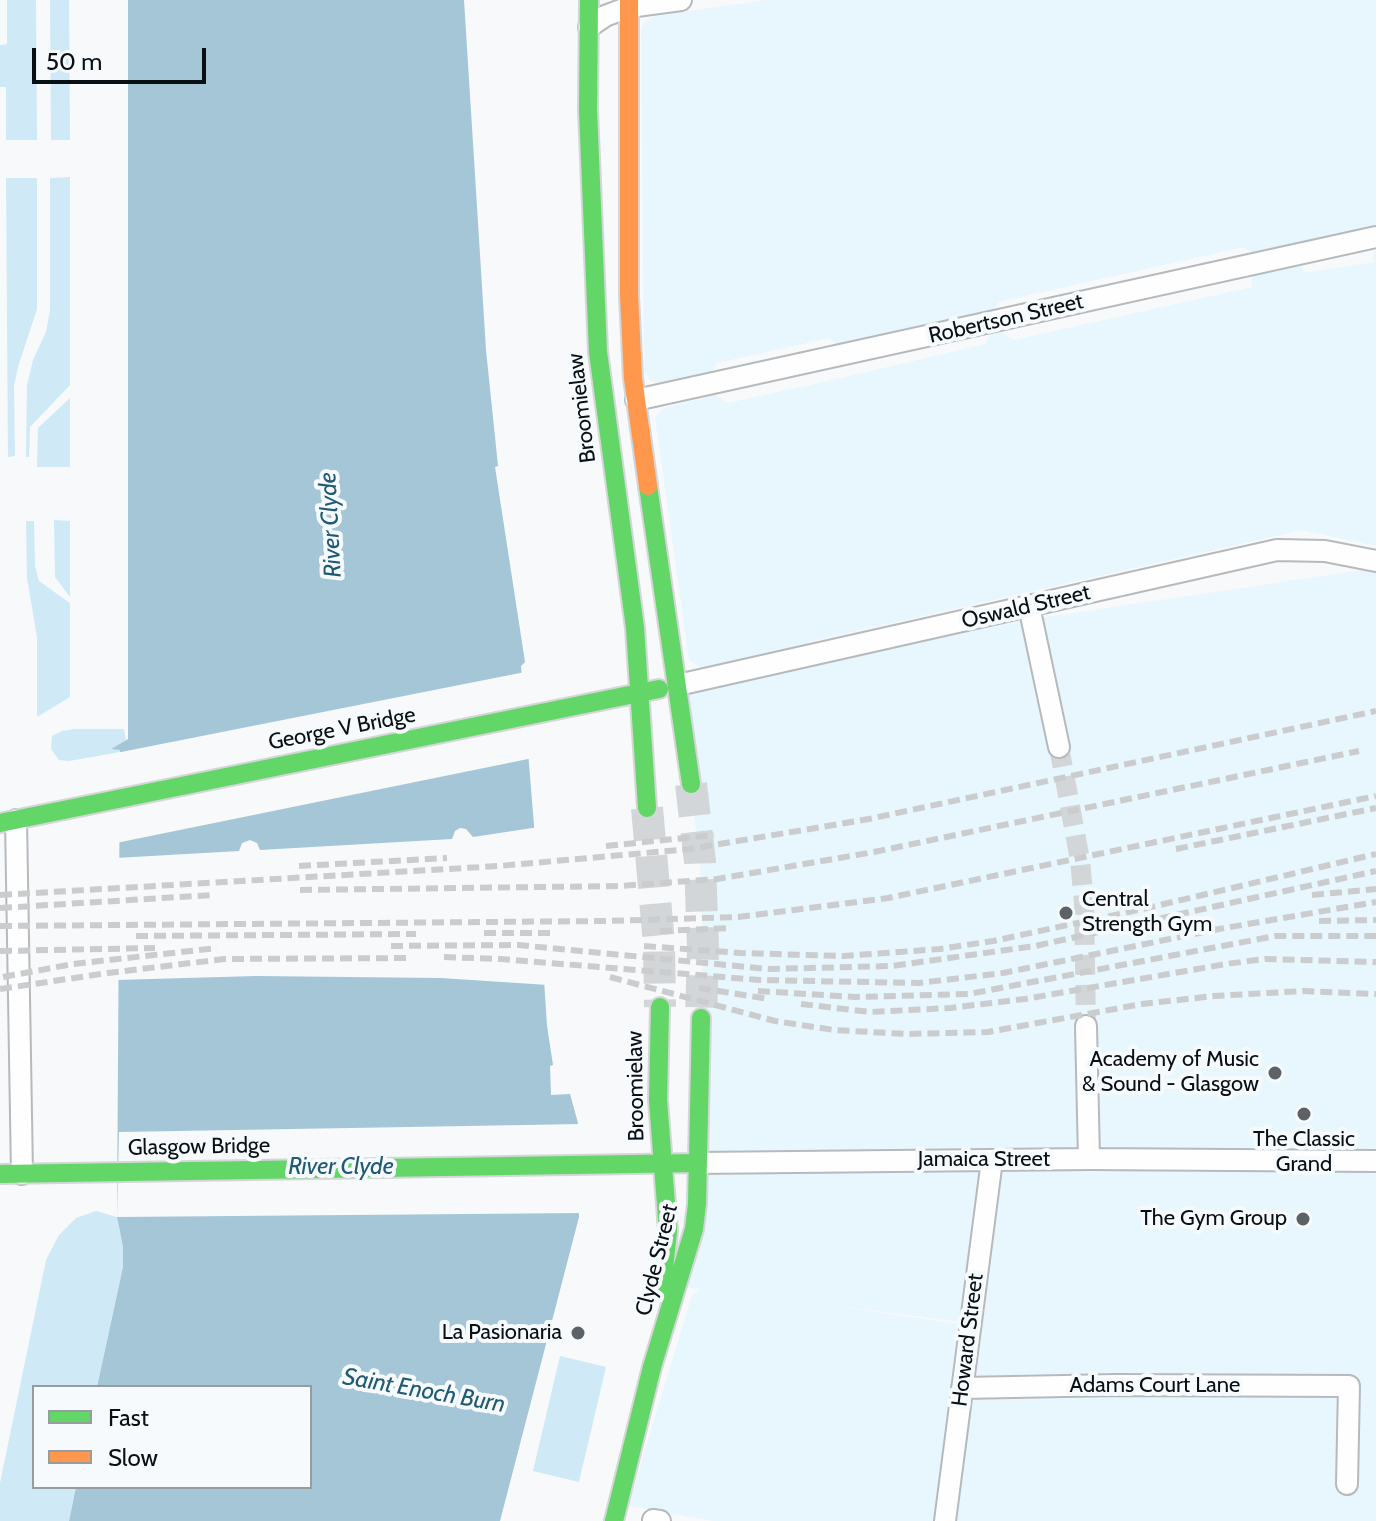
<!DOCTYPE html>
<html>
<head>
<meta charset="utf-8">
<style>
  body { margin:0 }
  #map { position:relative; width:1376px; height:1521px; overflow:hidden; background:#f7f9fb; font-family:Cabin,sans-serif }
  canvas { display:block }
  .legend { position:absolute; left:32px; top:1385px; width:280px; height:104px; box-sizing:border-box; background:#f6fafc; border:2px solid #979c9f; margin:0; padding:10px 14px; list-style:none; font-size:24px; color:#091014 }
  .legend li { display:flex; align-items:center; gap:16px; height:40px }
  .legend b { width:40px; border:2px solid #979c9f }
  .scale { position:absolute; left:32px; top:48px; width:174px; height:36px; box-sizing:border-box; border:4px solid #091014; border-top:0; padding-left:10px; font-size:24px; line-height:28px; white-space:nowrap; color:#091014; -webkit-text-stroke:6px #f6fafc; paint-order:stroke }
</style>
</head>
<body>
<div id="map">
<canvas width="1376" height="1521"></canvas>
<ul class="legend">
<li><b style="height:10px;background:#63d668"></b>Fast</li>
<li><b style="height:10px;background:#ff974d"></b>Slow</li>
</ul>
<div class="scale">50 m</div>
</div>
<script>
const context = document.querySelector('canvas').getContext('2d');
context.lineJoin = 'round';
function fillPath(path, color) {
  context.fillStyle = color;
  context.fill(path, 'evenodd');
}
function poly(rows) {
  const path = new Path2D();
  for (const r of rows) {
    path.moveTo(r[0], r[1]);
    for (let i = 2; i < r.length; i += 2) path.lineTo(r[i], r[i + 1]);
  }
  return path;
}
function strokePath(path, color, width, dash) {
  context.strokeStyle = color;
  context.lineWidth = width;
  context.lineCap = dash ? 'butt' : 'round';
  context.setLineDash(dash || []);
  context.stroke(path);
}
function drawText(font, color, halo, rows, align = 'center') {
  context.font = font + ' Cabin,sans-serif';
  context.lineWidth = 8;
  context.setLineDash([]);
  context.textBaseline = 'middle';
  context.strokeStyle = halo;
  context.fillStyle = color;
  for (const [text, x, y, turn = 0] of rows) {
    context.save();
    context.translate(x, y);
    context.rotate((+turn || 0) * Math.PI / 180);
    context.textAlign = isNaN(turn) ? turn : align;
    if (halo) context.strokeText(text, 0, 0);
    context.fillText(text, 0, 0);
    context.restore();
  }
}
const built = poly([
  [766,0,1376,0,1376,228,1254,255,1244,247,998,302,994,311,840,347,829,338,717,363,710,375,657,383,650,380,644,371,641,29,644,23,654,16],
  [1373,251,1376,251,1376,546,1302,530,808,642,802,649,710,668,701,668,689,660,655,417,662,409,714,395,728,403,828,381,986,344,989,335,995,332,1000,331,1014,340,1252,287,1251,273,1301,265,1305,273,1374,262],
  [1376,568,1376,1521,945,1521,970,1323,814,1303,966,1325,938,1521,714,1521,628,1506,692,1295,700,1289,679,1286,697,1204,703,948,700,862,678,685,866,644]
]);
const green = poly([
  [7,0,36,0,37,140,6,140,6,87,0,87,0,45,7,44],
  [50,0,69,0,70,140,51,140],
  [70,177,70,385,30,427,29,457,26,457,27,385,33,360,46,332,50,310,50,178],
  [6,178,37,178,37,309,18,367,14,386,15,456,8,457],
  [70,398,70,467,37,467,38,428],
  [54,520,70,521,70,597,55,577],
  [26,521,34,521,35,566,39,581,70,603,70,697,37,717,37,637,27,578],
  [75,729,124,729,126,740,113,748,120,749,120,752,69,761,59,760,51,749,52,736,62,731],
  [96,1211,117,1217,123,1247,123,1267,97,1387,34,1387,34,1487,76,1487,69,1521,0,1521,0,1483,46,1260,59,1235,76,1218],
  [560,1356,606,1367,579,1482,533,1471]
]);
const water = poly([
  [128,0,464,0,486,350,498,466,495,467,525,662,521,666,534,825,547,1026,553,1065,550,1066,551,1095,570,1094,578,1123,579,1217,500,1521,69,1521,76,1487,310,1487,310,1387,97,1387,123,1267,123,1247,117,1217,120,750,111,749,128,739]
]);
const pier = poly([
  [525,672,533,758,116,843,116,753],
  [539,827,548,985,441,978,256,976,116,980,116,858,239,851,242,843,250,840,257,843,260,850,452,839,455,831,460,828,466,829,473,837],
  [582,1124,583,1213,117,1217,119,1132]
]);
const streetTunnel = poly([
  [1059,747,1080,860,1084,903,1086,1026]
]);
const primaryTunnel = poly([
  [691,784,700,862,703,948,701,1018],
  [647,808,659,944,660,1007]
]);
const street = poly([
  [589,27,605,16,629,7,681,0],
  [636,400,1376,237],
  [1029,606,1059,747],
  [678,685,1277,550,1325,551,1376,561],
  [16,820,22,1174],
  [1086,1026,1089,1159],
  [698,1163,1089,1159,1376,1161],
  [962,1388,1116,1385,1349,1386,1347,1484],
  [653,1520,660,1521],
  [945,1521,992,1160]
]);
const fast = poly([
  [589,0,588,110,598,352,635,628,647,808],
  [648,486,691,784],
  [0,823,659,689],
  [660,1007,658,1100,668,1231,662,1287],
  [0,1174,698,1163],
  [614,1521,652,1367,694,1229,697,1204,701,1018]
]);
const slow = poly([
  [629,0,629,295,633,378,648,486]
]);
const rail = poly([
  [606,846,714,835],
  [1176,849,1376,808],
  [299,866,447,858],
  [300,890,620,886,717,879,874,852,1359,751],
  [0,895,499,866,690,849,869,819,1376,711],
  [1312,895,1376,889],
  [0,908,212,895],
  [1319,921,1376,920],
  [0,926,606,921,738,917,888,898,1376,796],
  [660,931,732,928],
  [484,933,556,933],
  [136,936,416,934],
  [391,946,518,945,768,969,892,966,1035,946,1376,871],
  [644,946,740,953,844,956,940,949,993,941,1143,909,1376,854],
  [0,951,155,948],
  [444,957,500,959,760,980,919,983,1003,973,1219,929,1376,902],
  [3,977,73,964,217,948],
  [610,977,775,1021,834,1030,906,1034,988,1032,1142,1004,1214,996,1304,991,1376,994],
  [699,988,769,999],
  [0,989,108,973,224,959,412,958],
  [758,991,855,997,969,994,1275,936,1376,936],
  [801,1004,870,1012,950,1008,1025,999,1226,964,1265,959,1376,962]
]);
const markers = [
  [1066,913,8,"#5c6265"],
  [1275,1073,8,"#5c6265"],
  [1304,1114,8,"#5c6265"],
  [1303,1219,8,"#5c6265"],
  [578,1333,8,"#5c6265"]
];
const streetNames = [
  ["Robertson Street",1006,319,-13],
  ["Broomielaw",582,408,-97],
  ["Oswald Street",1026,607,-13],
  ["George V Bridge",342,729,-11],
  ["Broomielaw",636,1086,-91],
  ["Glasgow Bridge",199,1147,-1],
  ["Jamaica Street",984,1160],
  ["Clyde Street",657,1260,-76],
  ["Howard Street",968,1340,-83],
  ["Adams Court Lane",1155,1386]
];
const poiNames = [
  ["Central",1082,900,"left"],
  ["Strength Gym",1082,925,"left"],
  ["Academy of Music",1259,1060],
  ["& Sound - Glasgow",1259,1085],
  ["The Classic",1304,1140,"center"],
  ["Grand",1304,1165,"center"],
  ["The Gym Group",1287,1219],
  ["La Pasionaria",562,1333]
];
const waterNames = [
  ["River Clyde",331,525,-93],
  ["River Clyde",341,1167],
  ["Saint Enoch Burn",424,1391,10]
];
fillPath(built, '#e8f6fd');
fillPath(green, '#cfe9f7');
fillPath(water, '#a5c6d7');
fillPath(pier, '#f7f9fb');
strokePath(streetTunnel, '#d3d6d8', 20, [20, 10]);
strokePath(primaryTunnel, '#d3d6d8', 32, [32, 16]);
strokePath(street, '#b6babd', 24);
strokePath(fast, '#d4d6d8', 22);
strokePath(slow, '#d4d6d8', 22);
strokePath(street, '#fefefe', 20);
strokePath(fast, '#63d668', 18);
strokePath(slow, '#ff974d', 18);
strokePath(rail, '#cbcccd', 6, [12, 6]);
for (const [x, y, r, color] of markers) {
  const dot = new Path2D();
  dot.arc(x, y, r, 0, 2 * Math.PI);
  context.fillStyle = color;
  context.fill(dot);
  strokePath(dot, '#f6fafc', 3);
}
drawText('22px', '#091014', '#f6fafc', streetNames);
drawText('22px', '#091014', '#f6fafc', poiNames, 'right');
drawText('italic 24px', '#205a73', '#f6fafc', waterNames);
</script>
</body>
</html>
